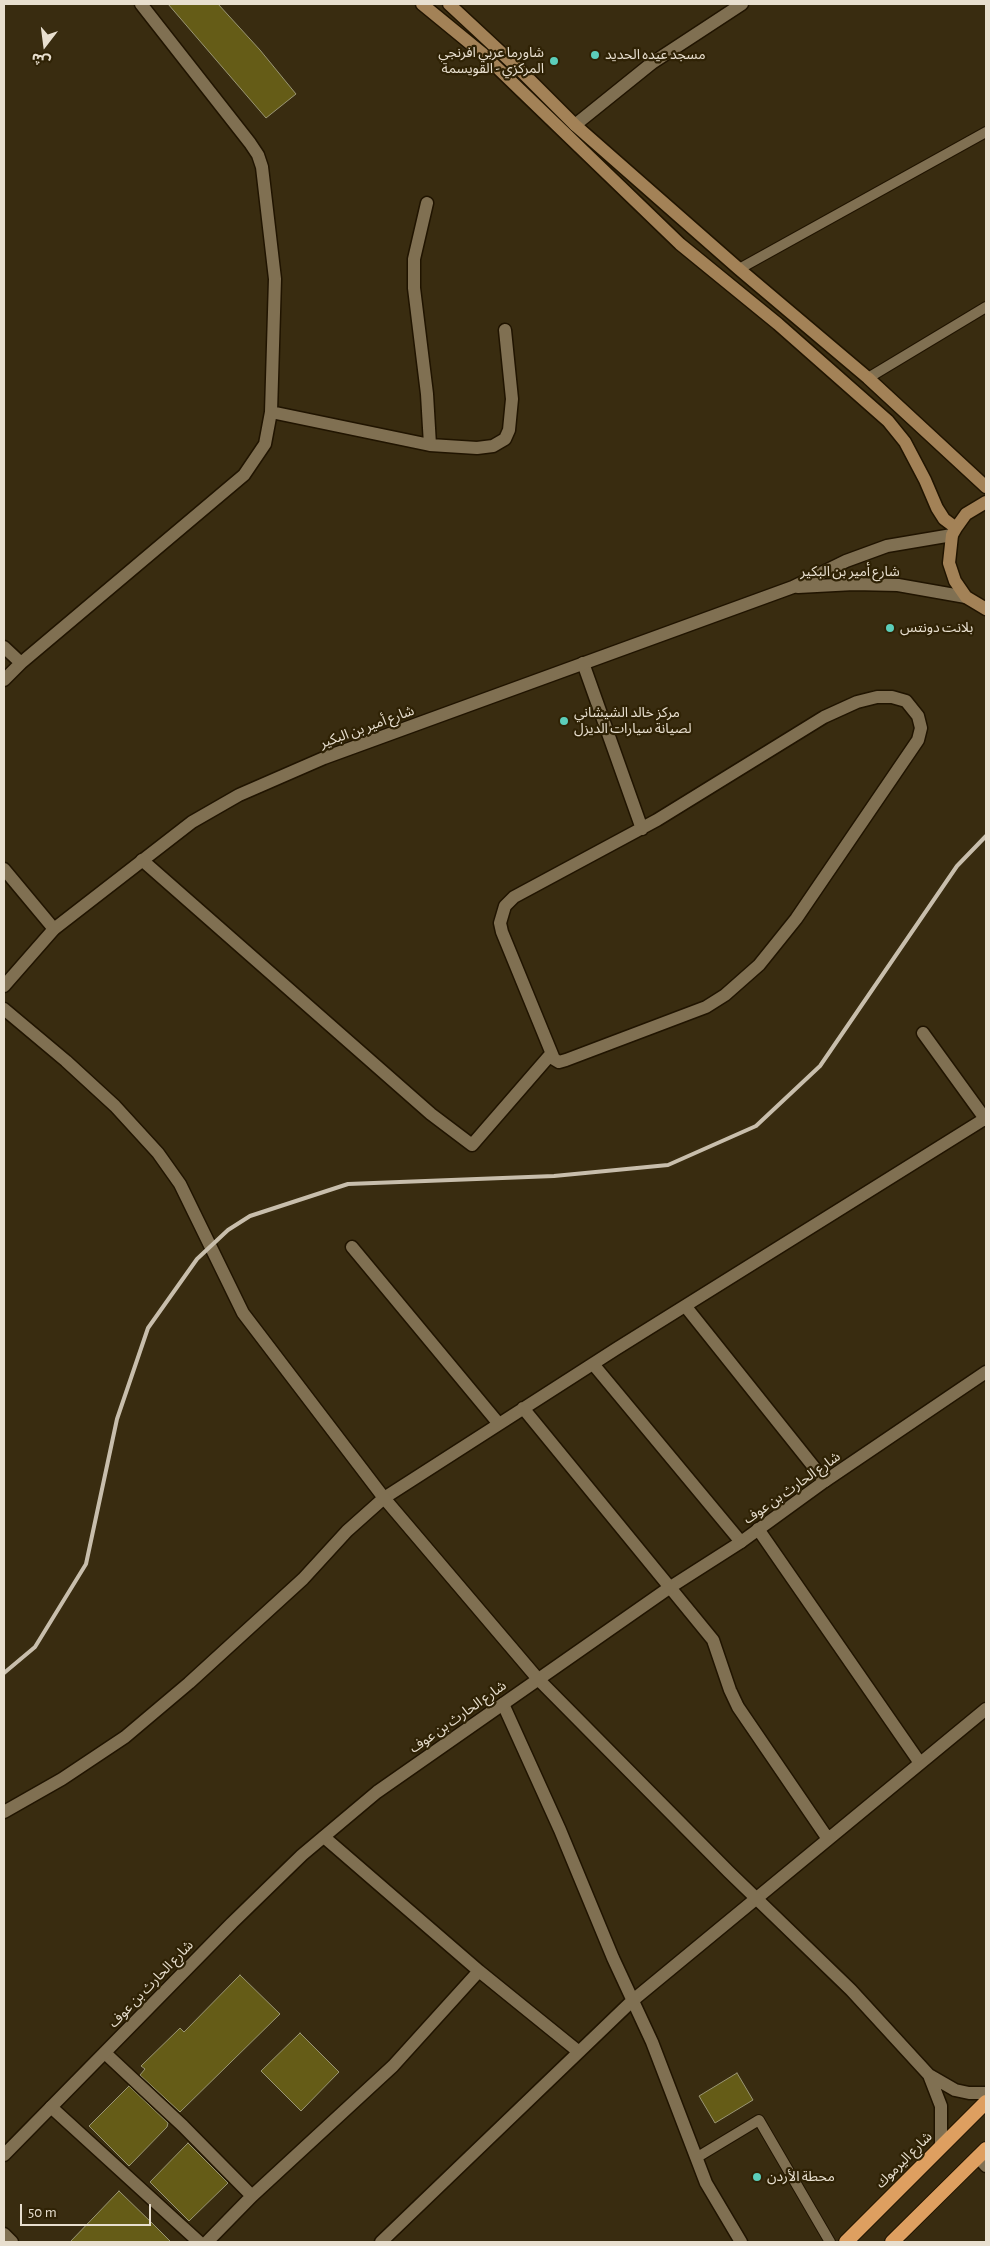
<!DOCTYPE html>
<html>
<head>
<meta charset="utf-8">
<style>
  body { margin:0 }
  #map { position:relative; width:990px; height:2246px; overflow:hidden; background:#392c10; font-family:"Alegreya Sans","Noto Sans Arabic",sans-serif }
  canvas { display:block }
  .frame { position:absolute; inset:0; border:5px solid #e8dfcf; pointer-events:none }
  .north { position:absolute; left:20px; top:20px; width:50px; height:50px; -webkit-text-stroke:4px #2f2205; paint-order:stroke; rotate:195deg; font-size:14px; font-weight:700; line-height:20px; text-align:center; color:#e8dfcf }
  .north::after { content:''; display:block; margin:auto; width:18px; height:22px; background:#e8dfcf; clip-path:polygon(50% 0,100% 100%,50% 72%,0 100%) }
  .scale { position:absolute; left:20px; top:2204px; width:131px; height:22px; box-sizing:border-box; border:2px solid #e8dfcf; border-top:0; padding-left:6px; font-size:15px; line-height:18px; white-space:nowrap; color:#e8dfcf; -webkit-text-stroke:4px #2f2205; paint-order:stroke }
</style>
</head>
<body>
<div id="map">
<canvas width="990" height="2246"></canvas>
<div class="frame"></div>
<div class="north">ش</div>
<div class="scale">50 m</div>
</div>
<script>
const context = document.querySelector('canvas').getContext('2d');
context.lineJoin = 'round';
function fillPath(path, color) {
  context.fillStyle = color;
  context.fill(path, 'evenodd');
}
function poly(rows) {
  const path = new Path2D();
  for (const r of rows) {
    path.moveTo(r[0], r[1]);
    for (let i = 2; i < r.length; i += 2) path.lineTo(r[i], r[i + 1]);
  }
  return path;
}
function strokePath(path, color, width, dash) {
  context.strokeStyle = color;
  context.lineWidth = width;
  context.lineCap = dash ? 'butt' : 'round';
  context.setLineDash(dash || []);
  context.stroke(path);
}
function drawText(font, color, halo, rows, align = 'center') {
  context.font = font + ' "Alegreya Sans","Noto Sans Arabic",sans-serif';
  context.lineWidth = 4.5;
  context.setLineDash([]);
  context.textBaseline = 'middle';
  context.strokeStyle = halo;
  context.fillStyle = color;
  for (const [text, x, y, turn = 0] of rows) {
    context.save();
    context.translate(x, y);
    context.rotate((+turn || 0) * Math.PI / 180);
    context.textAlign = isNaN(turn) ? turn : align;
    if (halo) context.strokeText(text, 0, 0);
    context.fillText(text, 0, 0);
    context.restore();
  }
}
const building = poly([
  [168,4,218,4,260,50,296,94,266,118,168,4],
  [240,1975,280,2014,180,2112,140,2075,145,2069,141,2066,180,2028,184,2032,240,1975],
  [300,2033,339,2072,301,2111,261,2071,300,2033],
  [737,2073,753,2100,715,2123,699,2096,737,2073],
  [129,2086,168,2123,167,2127,129,2166,89,2126,129,2086],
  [188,2143,228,2183,189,2221,150,2182,188,2143],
  [119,2191,153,2224,171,2242,70,2242,119,2191]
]);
const service = poly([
  [739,269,986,132],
  [868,378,986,307],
  [696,2158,759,2120,830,2242]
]);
const minor = poly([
  [575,125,652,63,742,4],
  [271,412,430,445,427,394,414,288,414,259,427,203],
  [430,445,477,448,493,446,505,439,509,430,512,399,505,330],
  [4,647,21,663],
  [583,663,642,829],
  [4,680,21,663,244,475,265,444,271,412,275,279,262,167,258,155,250,143,141,4],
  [877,697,892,697,906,701,918,716,921,728,918,740,796,919,759,965,725,995,706,1007,566,1060,559,1062,554,1059,502,932,500,923,505,906,514,897,657,820,824,717,857,702,877,697],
  [142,860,431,1114,472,1145,551,1054],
  [4,869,54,929],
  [923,1033,986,1120],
  [352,1247,499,1424],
  [686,1307,825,1481],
  [593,1364,741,1542],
  [523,1408,713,1640,730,1690,738,1707,828,1839],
  [758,1529,920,1763],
  [503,1704,560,1830,613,1958,652,2042,706,2183,741,2242],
  [4,1812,62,1779,125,1737,189,1683,303,1579,347,1531,384,1498,616,1349,986,1118],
  [324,1837,479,1971],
  [105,2053,183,2126,252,2196],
  [51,2107,199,2242],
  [978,2157,986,2166],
  [4,2234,12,2242],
  [207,2242,252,2196,393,2066,479,1971,579,2052],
  [381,2242,632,2001,986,1709]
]);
const tertiary = poly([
  [798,587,854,584,898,585,966,597],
  [4,986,54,929,192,822,239,795,324,758,793,587,846,561,887,546,952,535],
  [4,1009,66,1061,115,1106,158,1153,180,1184,243,1313,384,1498,538,1679,729,1872,851,1990,929,2075,955,2090,969,2093,986,2093],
  [929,2075,941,2106,941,2146],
  [4,2155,232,1923,302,1855,377,1792,669,1588,741,1542,825,1481,986,1372]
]);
const secondary = poly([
  [422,4,483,54,680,244,778,324,888,421,905,442,925,480,937,508,944,519,956,528],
  [449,4,521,71,575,125,739,269,868,378,986,487],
  [986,502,966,514,956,528,952,535,949,563,955,581,966,597,986,609]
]);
const trunk = poly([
  [846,2242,986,2102],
  [892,2242,986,2149]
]);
const rail = poly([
  [4,1673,35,1647,86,1564,117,1419,148,1328,197,1259,228,1230,250,1216,348,1184,554,1176,668,1165,756,1126,820,1066,957,866,986,836]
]);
const markers = [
  [595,55,5,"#5cceba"],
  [554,61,5,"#5cceba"],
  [890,628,5,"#5cceba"],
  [564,721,5,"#5cceba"],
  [757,2177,5,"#5cceba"]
];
const poiNames = [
  ["شاورما عربي افرنجي",544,53,"right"],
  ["المركزي - القويسمة",544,69,"right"],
  ["مسجد عيده الحديد",605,55],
  ["بلانت دونتس",900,628],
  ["مركز خالد الشيشاني",574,713],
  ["لصيانة سيارات الديزل",574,729],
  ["محطة الأردن",767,2177]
];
const streetNames = [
  ["شارع أمير بن البكير",850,572],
  ["شارع أمير بن البكير",367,727,-20],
  ["شارع الحارث بن عوف",792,1488,-35],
  ["شارع الحارث بن عوف",458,1717,-35],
  ["شارع الحارث بن عوف",151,1984,-46],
  ["شارع اليرموك",904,2160,-45]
];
fillPath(building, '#655c17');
strokePath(building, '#9a9674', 1);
strokePath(service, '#201400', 12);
strokePath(minor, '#201400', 15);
strokePath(tertiary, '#201400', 15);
strokePath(secondary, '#201400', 15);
strokePath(trunk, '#201400', 16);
strokePath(service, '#807052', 10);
strokePath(minor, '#807052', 12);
strokePath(tertiary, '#807052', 12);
strokePath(secondary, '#a38257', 12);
strokePath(trunk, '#de9f60', 14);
strokePath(rail, '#c8beac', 4);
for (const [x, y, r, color] of markers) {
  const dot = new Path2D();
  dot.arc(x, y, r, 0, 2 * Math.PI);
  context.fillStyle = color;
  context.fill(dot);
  strokePath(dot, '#2f2205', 2);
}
drawText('14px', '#e8dfcf', '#2f2205', poiNames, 'left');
drawText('14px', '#e8dfcf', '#2f2205', streetNames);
</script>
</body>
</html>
